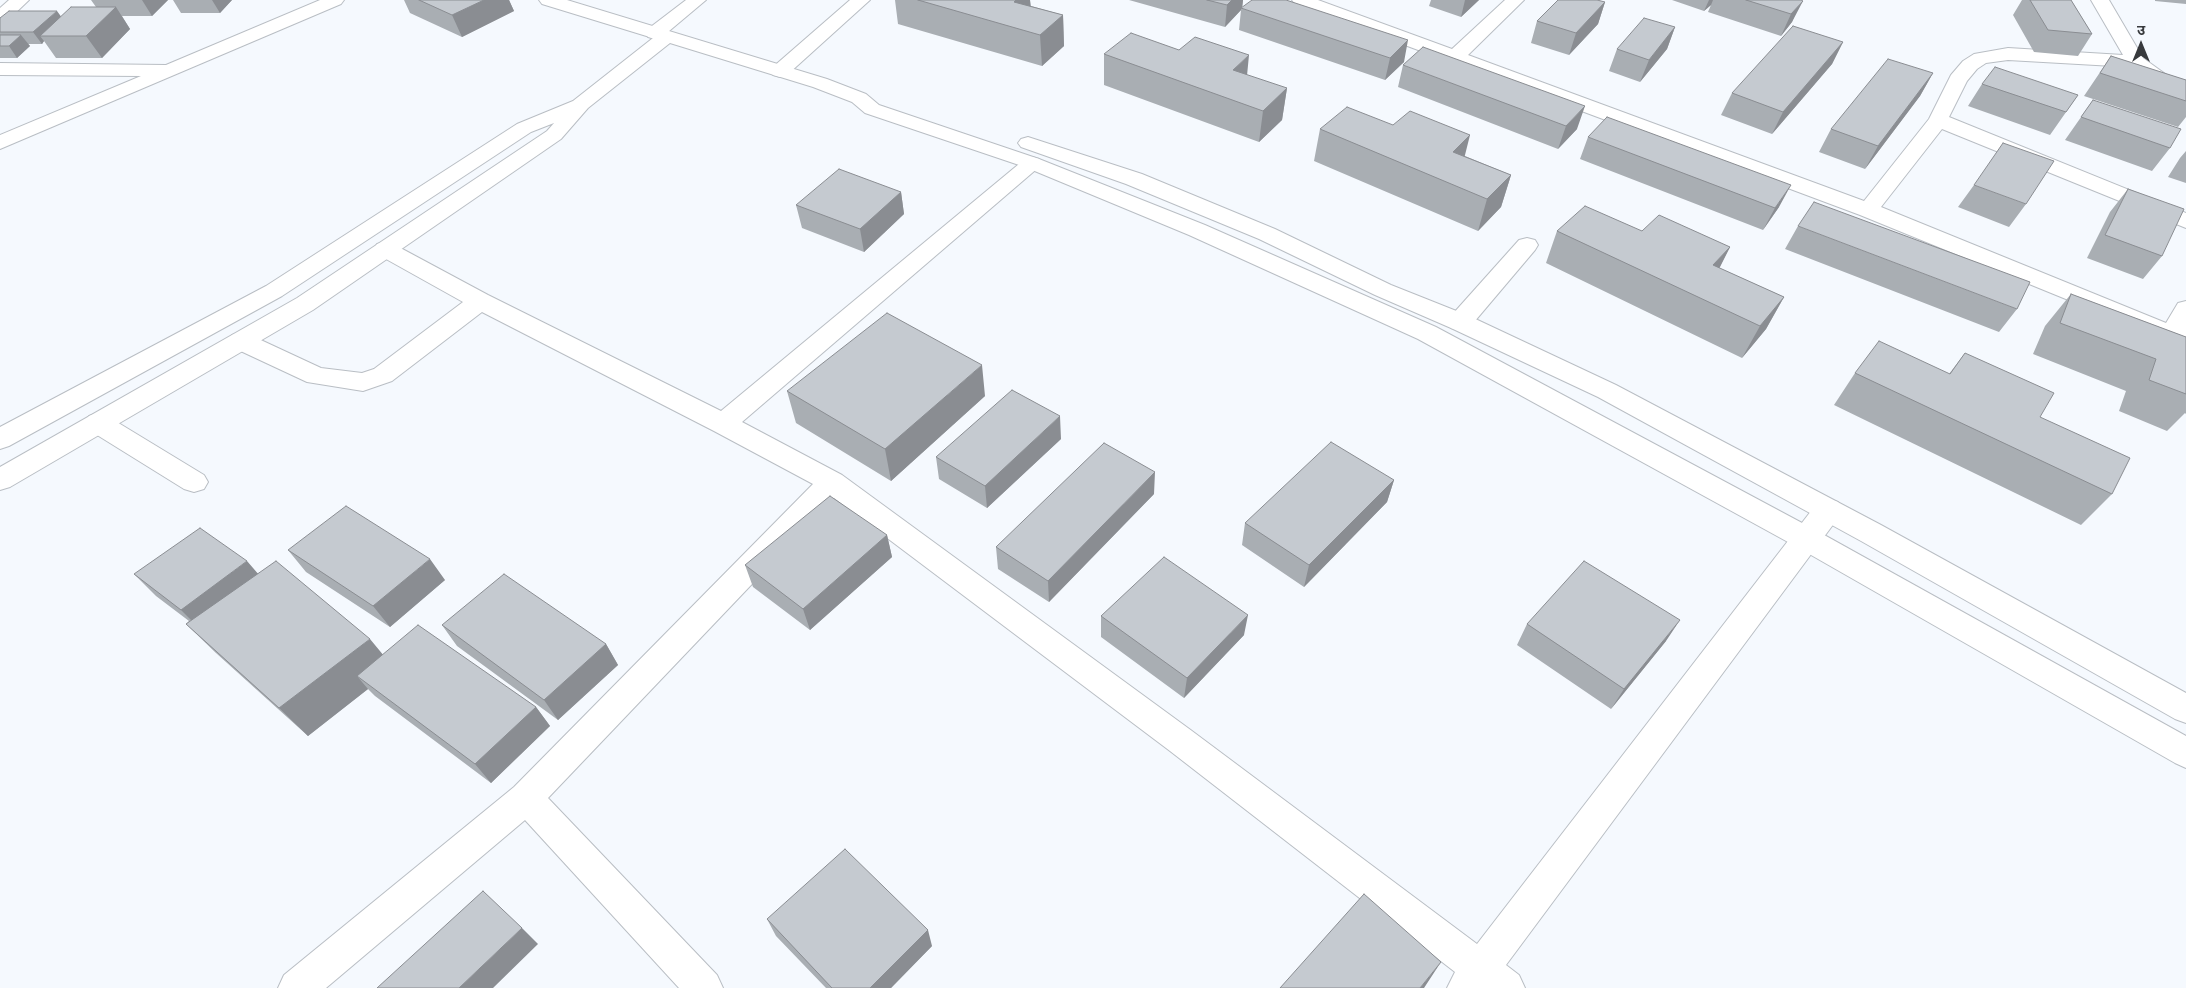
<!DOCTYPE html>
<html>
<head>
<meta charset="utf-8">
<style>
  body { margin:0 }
  #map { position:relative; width:2186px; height:988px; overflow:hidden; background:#f5f9fe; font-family:Arial,"Noto Sans Devanagari",sans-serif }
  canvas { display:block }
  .north { position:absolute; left:2116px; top:20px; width:50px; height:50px; -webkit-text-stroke:4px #f5f9fe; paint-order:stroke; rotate:0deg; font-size:14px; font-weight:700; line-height:20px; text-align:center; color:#383a3d }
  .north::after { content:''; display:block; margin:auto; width:18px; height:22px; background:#383a3d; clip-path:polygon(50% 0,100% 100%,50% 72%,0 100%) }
</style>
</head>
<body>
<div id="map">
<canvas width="2186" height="988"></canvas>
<div class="north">उ</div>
</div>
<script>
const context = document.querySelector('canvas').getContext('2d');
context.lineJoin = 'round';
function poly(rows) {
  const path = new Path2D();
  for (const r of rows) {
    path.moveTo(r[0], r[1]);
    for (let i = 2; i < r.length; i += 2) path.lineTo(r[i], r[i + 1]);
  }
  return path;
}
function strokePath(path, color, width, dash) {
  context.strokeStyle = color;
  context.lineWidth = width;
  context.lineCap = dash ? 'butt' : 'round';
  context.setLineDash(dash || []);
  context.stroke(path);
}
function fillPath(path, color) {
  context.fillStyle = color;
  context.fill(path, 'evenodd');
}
const service = poly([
  [1527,238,1535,240,1538,245,1535,250,1469,328,1460,330,1451,328,1448,322,1451,316,1519,240,1527,238]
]);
const minor = poly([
  [9,0,29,0,6,22,0,24,0,8,9,0],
  [320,0,344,0,341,4,0,149,0,135,141,76,0,75,0,63,166,65,320,0],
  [686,0,706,0,662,37,655,39,648,37,646,33,648,29,686,0],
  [850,0,870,0,787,75,780,77,773,75,770,71,773,67,850,0],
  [1292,0,1318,0,1452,49,1505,0,1524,0,1468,55,1864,201,1929,119,1951,75,1963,61,1974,54,2008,48,2123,55,2091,0,2109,0,2143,58,2186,89,2186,104,2179,102,2131,67,2008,60,1986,63,1977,69,1967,81,1949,117,2186,213,2186,228,1942,129,1881,207,2166,323,2178,303,2186,301,2186,348,1860,215,1295,4,1292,0],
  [1032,157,1039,159,1043,163,1039,167,742,422,842,475,1192,731,1477,944,1818,502,1828,499,1838,502,1842,510,1838,518,1506,965,1519,975,1525,988,1447,988,1455,972,1170,751,834,498,548,798,717,975,723,988,679,988,525,820,326,988,278,988,284,975,514,787,813,484,714,431,482,312,392,381,363,391,307,382,232,347,229,341,232,335,241,333,250,335,321,368,362,373,374,369,463,302,377,254,374,249,377,244,385,242,393,244,488,295,721,411,1025,159,1032,157],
  [98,413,107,416,204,475,208,482,204,489,194,492,184,489,89,430,85,423,89,416,98,413]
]);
const tertiary = poly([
  [539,0,567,0,827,79,866,94,879,105,1039,159,1205,225,1436,327,1817,531,2186,736,2186,768,2175,763,1797,547,1418,339,1189,235,1025,167,865,113,852,102,813,87,670,43,588,108,561,139,313,310,10,487,0,490,0,467,297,298,547,131,554,123,531,132,282,296,9,446,0,449,0,427,266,286,517,124,573,101,653,38,542,4,539,0],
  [1028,137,1142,174,1275,229,1391,285,1469,316,1616,385,1881,525,2186,693,2186,723,2175,719,1861,541,1598,397,1451,328,1375,295,1259,239,1126,184,1021,147,1018,143,1021,139,1028,137]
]);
const wall = poly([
  [91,0,168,0,152,16,122,16,130,29,102,58,56,58,44,41,42,44,28,44,30,46,17,58,0,58,0,18,61,17,96,7],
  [173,0,232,0,220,13,181,13],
  [404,0,509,0,514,11,462,37,410,13],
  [895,0,1030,0,1031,6,1063,15,1064,46,1042,66,898,24],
  [1129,0,1243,0,1242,8,1404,62,1385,80,1239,30,1241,10,1225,27],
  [1431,0,1479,0,1461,17,1429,6],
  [1672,0,1801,0,1792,22,1781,36,1708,12,1711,5,1704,11],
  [2022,0,2071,0,2092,34,2078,56,2034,52,2013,15],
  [2155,0,2186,0,2186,4,2155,1],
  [1605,2,1598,24,1569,55,1531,43,1537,21],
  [1675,27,1667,49,1640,82,1609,71,1617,49],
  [1843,42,1832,64,1772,134,1721,115,1732,93],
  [1104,54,1287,88,1282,120,1259,142,1104,85],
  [2111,56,2186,80,2186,117,2178,127,2084,96],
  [1403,65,1577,129,1558,149,1398,87],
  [1933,73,1920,96,1865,169,1819,152,1831,129],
  [1982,84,2078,95,2050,135,1968,106],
  [2093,100,2170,148,2152,171,2065,140],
  [1320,129,1465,156,1511,175,1501,207,1478,231,1314,161],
  [1588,137,1779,207,1763,230,1580,159],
  [2186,151,2186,183,2168,177,2180,158],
  [1974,185,2026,204,2009,227,1958,207],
  [2128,189,2162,256,2143,279,2087,258,2110,212],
  [901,192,904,214,864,252,802,228,796,205],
  [1798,226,2017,309,1999,332,1785,249],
  [1557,231,1642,231,1730,247,1719,268,1784,297,1766,329,1742,358,1546,263],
  [2071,294,2186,337,2186,414,2185,413,2167,431,2119,411,2126,391,2033,354,2045,326],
  [1965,353,2112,494,2081,525,1834,405,1855,373,1949,374],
  [787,391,985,396,891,481,796,423],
  [1061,439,987,508,939,479,936,457],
  [1394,480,1387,502,1304,587,1242,545,1245,523],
  [1154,494,1049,602,998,569,996,547],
  [887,535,892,557,810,630,753,587,745,565],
  [288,550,445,580,390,627,306,572],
  [258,573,382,655,536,707,550,726,491,783,375,696,368,689,308,736,216,653,186,624,189,621,156,596,134,574],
  [1101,616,1244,635,1184,698,1101,637],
  [1527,624,1666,641,1611,709,1517,645],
  [442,625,606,644,618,665,558,720,457,646],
  [767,919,932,946,891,988,826,988,776,936]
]);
const shadedWall = poly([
  [142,0,168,0,152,16],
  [212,0,232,0,220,13],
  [484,0,509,0,514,11,462,37,452,15],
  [1016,0,1030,0,1031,18,1014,2],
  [1232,0,1243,0,1242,9,1241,8,1241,10,1225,27,1227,5],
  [1465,0,1479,0,1461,17],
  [1709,0,1713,0,1711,5,1704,11],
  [1803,1,1792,22,1781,36,1791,14],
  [1605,2,1598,24,1569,55,1576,33],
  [116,7,130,29,102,58,86,36],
  [57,11,65,22,40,36,44,41,42,44,33,32],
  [1063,15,1064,46,1042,66,1040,35],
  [1675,27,1667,49,1640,82,1649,60],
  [21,35,30,46,17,58,9,46],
  [1408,40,1404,62,1385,80,1390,58],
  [1843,42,1832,64,1772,134,1783,112],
  [1249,55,1246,86,1233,70],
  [1933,73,1920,96,1865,169,1878,146],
  [1287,88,1282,120,1259,142,1263,111],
  [1585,106,1577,129,1558,149,1566,126],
  [1470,135,1462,167,1453,152],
  [1511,175,1501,207,1478,231,1487,199],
  [1791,185,1779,207,1763,230,1775,208],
  [901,192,904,214,864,252,860,229],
  [1730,247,1714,279,1697,297,1713,265],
  [1784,297,1766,329,1742,358,1760,326],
  [982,365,985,396,891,481,885,449],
  [1060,416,1061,439,987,508,985,486],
  [1155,472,1154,494,1049,602,1048,581],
  [1394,480,1387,502,1304,587,1309,565],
  [887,535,892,557,810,630,803,609],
  [430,559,445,580,390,627,373,606],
  [247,561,266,583,202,631,181,610],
  [1248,615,1244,635,1184,698,1187,678],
  [1680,620,1666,641,1611,709,1624,689],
  [370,639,394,668,357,676,368,689,308,736,279,708],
  [606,644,618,665,558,720,544,700],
  [536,707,550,726,491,783,475,764],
  [522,928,538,944,493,988,459,988],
  [928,930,932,946,891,988,870,988],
  [1441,962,1424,988,1420,988]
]);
const building = poly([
  [419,0,484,0,452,15,419,0],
  [918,0,1016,0,1014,2,1063,15,1040,35,918,0],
  [1207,0,1232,0,1227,5,1207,0],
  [1252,0,1286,0,1408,40,1390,58,1241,8,1252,0],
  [1558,0,1597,0,1605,2,1576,33,1537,21,1558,0],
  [1746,0,1801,0,1803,1,1791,14,1746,0],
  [2030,0,2071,0,2092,34,2048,30,2030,0],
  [71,7,116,7,86,36,40,36,71,7],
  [9,11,57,11,33,32,0,32,0,18,9,11],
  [1644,18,1675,27,1649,60,1617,49,1644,18],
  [1793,26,1843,42,1783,112,1732,93,1793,26],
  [1131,33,1179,50,1195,37,1249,55,1233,70,1287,88,1263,111,1104,54,1131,33],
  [0,35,21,35,9,46,0,46,0,35],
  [1423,47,1585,106,1566,126,1403,65,1423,47],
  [2111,56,2186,80,2186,101,2100,73,2111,56],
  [1888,59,1933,73,1878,146,1831,129,1888,59],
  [1995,67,2078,95,2066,112,1982,84,1995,67],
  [2093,100,2181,129,2170,148,2081,117,2093,100],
  [1347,107,1393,125,1410,111,1470,135,1453,152,1511,175,1487,199,1320,129,1347,107],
  [1607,117,1791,185,1775,208,1588,137,1607,117],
  [2003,143,2054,161,2026,204,1974,185,2003,143],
  [839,169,901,192,860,229,796,205,839,169],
  [2128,189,2184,209,2162,256,2105,235,2128,189],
  [1814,202,2030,282,2017,309,1798,226,1814,202],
  [1585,206,1642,231,1659,215,1730,247,1713,265,1784,297,1760,326,1557,231,1585,206],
  [2071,294,2186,337,2186,394,2149,380,2156,359,2060,323,2071,294],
  [887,313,982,365,885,449,787,391,887,313],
  [1879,341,1950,374,1965,353,2054,393,2040,417,2130,458,2112,494,1855,373,1879,341],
  [1012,390,1060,416,985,486,936,457,1012,390],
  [1331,442,1394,480,1309,565,1245,523,1331,442],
  [1104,443,1155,472,1048,581,996,547,1104,443],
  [830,496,887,535,803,609,745,565,830,496],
  [346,506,430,559,373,606,288,550,346,506],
  [200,528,247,561,181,610,134,574,200,528],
  [1164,557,1248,615,1187,678,1101,616,1164,557],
  [276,561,370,639,279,708,186,624,276,561],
  [1584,561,1680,620,1624,689,1527,624,1584,561],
  [504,574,606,644,544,700,442,625,504,574],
  [418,625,536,707,475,764,357,676,418,625],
  [845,849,928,930,870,988,832,988,767,919,845,849],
  [483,891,522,928,459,988,377,988,483,891],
  [1364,894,1441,962,1420,988,1280,988,1364,894]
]);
strokePath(service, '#b9bec4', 2);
strokePath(minor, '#b9bec4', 2);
strokePath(tertiary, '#b9bec4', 2);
fillPath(service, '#fff');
fillPath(minor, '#fff');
fillPath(tertiary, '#fff');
fillPath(wall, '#a9aeb3');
fillPath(shadedWall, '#8a8d92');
fillPath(building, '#c5cad0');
strokePath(building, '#8a8d92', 1);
</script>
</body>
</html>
